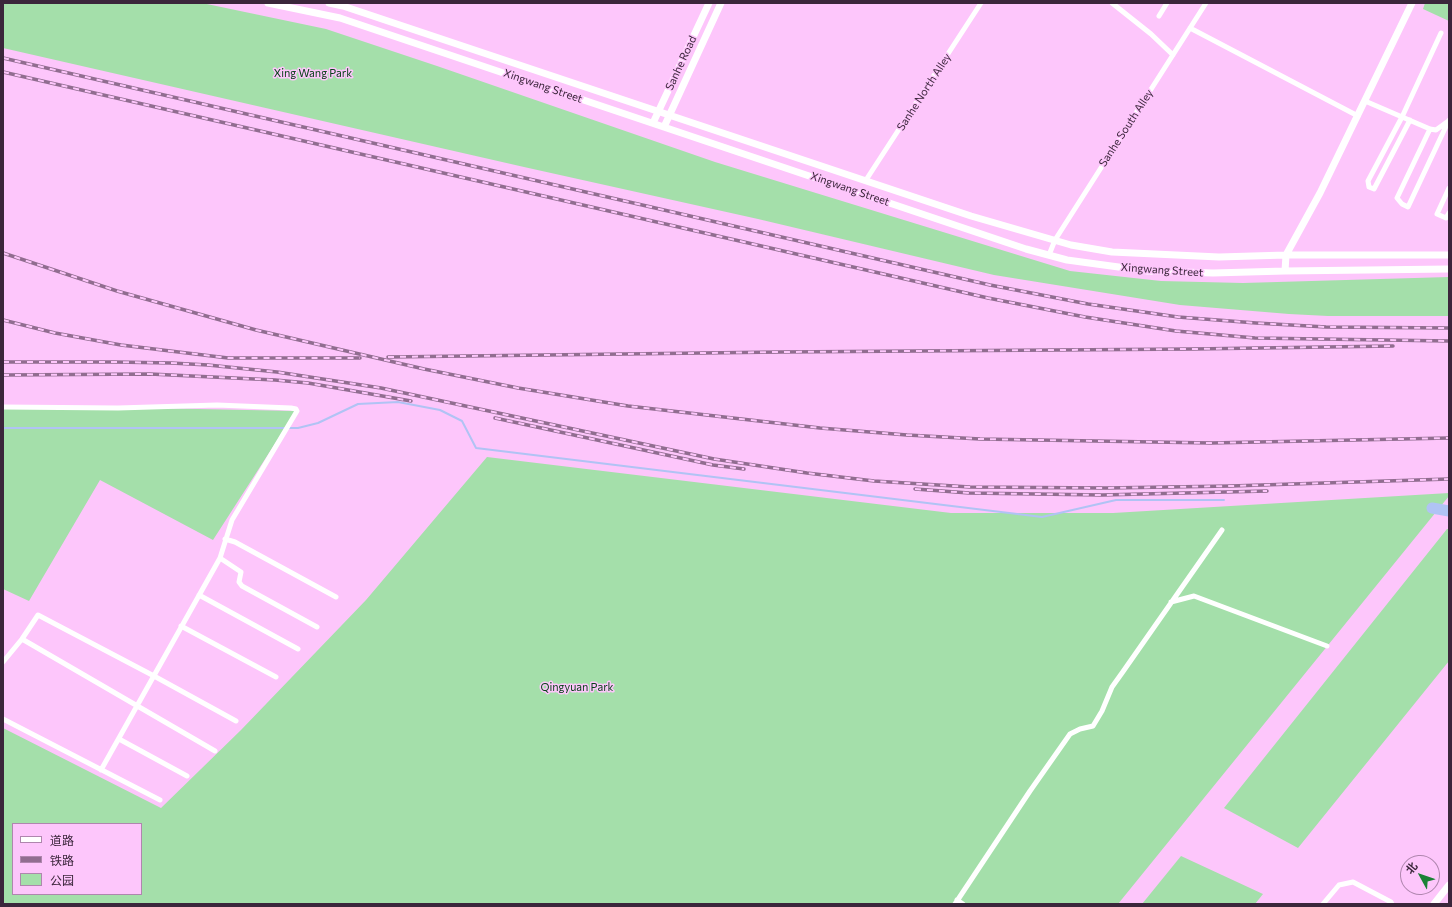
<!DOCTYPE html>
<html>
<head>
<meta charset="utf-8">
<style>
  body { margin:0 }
  #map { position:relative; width:1452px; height:907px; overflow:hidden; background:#fdc6fb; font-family:Commissioner,"Noto Sans SC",sans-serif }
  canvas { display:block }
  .frame { position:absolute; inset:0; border:4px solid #3b263b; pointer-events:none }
  .legend { position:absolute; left:12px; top:823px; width:130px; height:72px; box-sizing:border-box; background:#fdc6fb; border:1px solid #af86ae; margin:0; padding:5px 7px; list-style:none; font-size:12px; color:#3b263b }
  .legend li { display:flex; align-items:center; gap:8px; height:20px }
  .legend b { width:20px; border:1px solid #af86ae }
  .north { position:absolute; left:1400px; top:855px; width:40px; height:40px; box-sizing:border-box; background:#fdc6fb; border:1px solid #af86ae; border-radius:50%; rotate:310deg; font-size:11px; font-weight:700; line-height:16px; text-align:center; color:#3b263b }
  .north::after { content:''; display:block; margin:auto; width:14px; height:18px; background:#1b8236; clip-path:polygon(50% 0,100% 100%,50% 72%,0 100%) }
</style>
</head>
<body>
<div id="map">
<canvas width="1452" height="907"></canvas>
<div class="frame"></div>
<ul class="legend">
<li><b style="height:5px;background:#fff"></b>道路</li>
<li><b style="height:5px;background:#916d90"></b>铁路</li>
<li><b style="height:11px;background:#a4dfaa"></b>公园</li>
</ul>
<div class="north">北</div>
</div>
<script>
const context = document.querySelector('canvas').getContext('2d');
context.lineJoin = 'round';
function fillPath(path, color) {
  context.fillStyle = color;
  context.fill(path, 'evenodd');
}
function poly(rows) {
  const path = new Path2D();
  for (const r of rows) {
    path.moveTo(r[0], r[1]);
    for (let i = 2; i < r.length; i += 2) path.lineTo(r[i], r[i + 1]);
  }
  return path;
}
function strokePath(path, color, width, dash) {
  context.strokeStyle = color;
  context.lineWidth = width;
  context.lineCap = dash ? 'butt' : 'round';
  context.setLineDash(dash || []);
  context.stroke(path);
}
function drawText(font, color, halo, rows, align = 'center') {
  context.font = font + ' Commissioner,sans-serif';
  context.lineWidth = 3;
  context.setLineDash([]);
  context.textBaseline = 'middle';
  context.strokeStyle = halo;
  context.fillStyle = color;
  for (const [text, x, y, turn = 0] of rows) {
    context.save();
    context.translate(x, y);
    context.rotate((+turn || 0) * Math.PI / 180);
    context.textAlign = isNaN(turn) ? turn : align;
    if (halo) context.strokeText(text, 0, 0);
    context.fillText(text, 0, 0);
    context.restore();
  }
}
const green = poly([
  [3,3,202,3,326,29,437,66,715,162,1070,271,1161,281,1243,283,1449,277,1449,316,1328,316,1289,314,1180,305,994,275,758,219,524,167,3,48],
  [1425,3,1449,3,1449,21,1423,9],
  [3,405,296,411,213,540,100,480,29,601,3,589],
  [487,457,951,513,1113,513,1449,493,1449,496,1118,904,3,904,3,728,161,808,241,730,366,600],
  [13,824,141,824,141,894,13,894],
  [1447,529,1449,529,1449,661,1298,848,1224,808],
  [1181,856,1263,894,1255,904,1142,904]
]);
const stream = poly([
  [3,428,298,428,318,423,358,404,398,402,440,410,462,421,476,448,1042,517,1116,500,1224,500]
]);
const river = poly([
  [1432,508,1449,511]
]);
const street = poly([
  [1112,3,1151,34,1173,55],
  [1159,16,1167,3],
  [1190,28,1358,116],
  [1365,101,1430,129,1436,130,1447,122],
  [1410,120,1374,189,1369,187,1368,181,1402,117,1441,33],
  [1430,129,1397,198,1402,204,1408,207,1449,120],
  [866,180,981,3],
  [1449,188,1437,214,1446,218,1449,213],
  [1049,255,1055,240,1206,3],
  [3,407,118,408,217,405,291,408,296,409,297,411,232,520,220,558,101,770],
  [225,539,235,542,336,597],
  [220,558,241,572,239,582,242,586,317,627],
  [199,595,298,649],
  [1171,602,1194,596,1327,646],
  [181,626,276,677],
  [22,639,215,751],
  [3,662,22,639,38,615,154,676,236,721],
  [3,719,160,800],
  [119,739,187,776],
  [957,900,963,904],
  [955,904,1030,791,1070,734,1080,729,1093,726,1102,711,1112,687,1122,673,1222,530],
  [1323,904,1339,885,1353,882,1391,902,1392,904]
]);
const secondary = poly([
  [268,3,340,18,1026,249,1067,260,1148,271,1213,273,1285,271,1449,269],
  [329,3,343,6,971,216,1071,245,1112,252,1219,257,1286,255,1449,255],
  [653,123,709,3],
  [664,127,721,3],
  [1285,271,1286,255,1320,193,1412,3],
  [1434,904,1449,885]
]);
const rail = poly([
  [3,58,990,285,1088,304,1178,317,1256,323,1326,327,1449,328],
  [3,72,988,298,1085,317,1176,331,1255,338,1449,341],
  [3,253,117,291,256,330,424,369,518,388,628,406,820,428,907,435,980,439,1211,443,1449,438],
  [3,320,55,333,121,345,228,358,360,358],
  [388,357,781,352,1193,349,1393,346],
  [3,362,114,362,171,363,208,365,277,372,381,388,714,459,807,473,874,481,970,487,1106,488,1231,486,1449,479],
  [3,375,150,374,275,380,308,383,411,401],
  [495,418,713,465,744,469],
  [915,489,969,493,1102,495,1267,491]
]);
const streetNames = [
  ["Sanhe Road",681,63,-65],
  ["Xingwang Street",543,86,19],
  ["Sanhe North Alley",924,92,-57],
  ["Sanhe South Alley",1126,128,-57],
  ["Xingwang Street",850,189,19],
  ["Xingwang Street",1162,270,4]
];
const parkNames = [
  ["Xing Wang Park",313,73],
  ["Qingyuan Park",577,687]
];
fillPath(green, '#a4dfaa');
strokePath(stream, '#b0c3f4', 2);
strokePath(river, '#b0c3f4', 11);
strokePath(street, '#fff', 5);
strokePath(secondary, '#fff', 7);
strokePath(rail, '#916d90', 3.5);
strokePath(rail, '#fdc6fb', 2, [6]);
drawText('11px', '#3b263b', '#fdc6fb', streetNames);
drawText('11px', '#074117', '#fdc6fb', parkNames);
</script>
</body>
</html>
